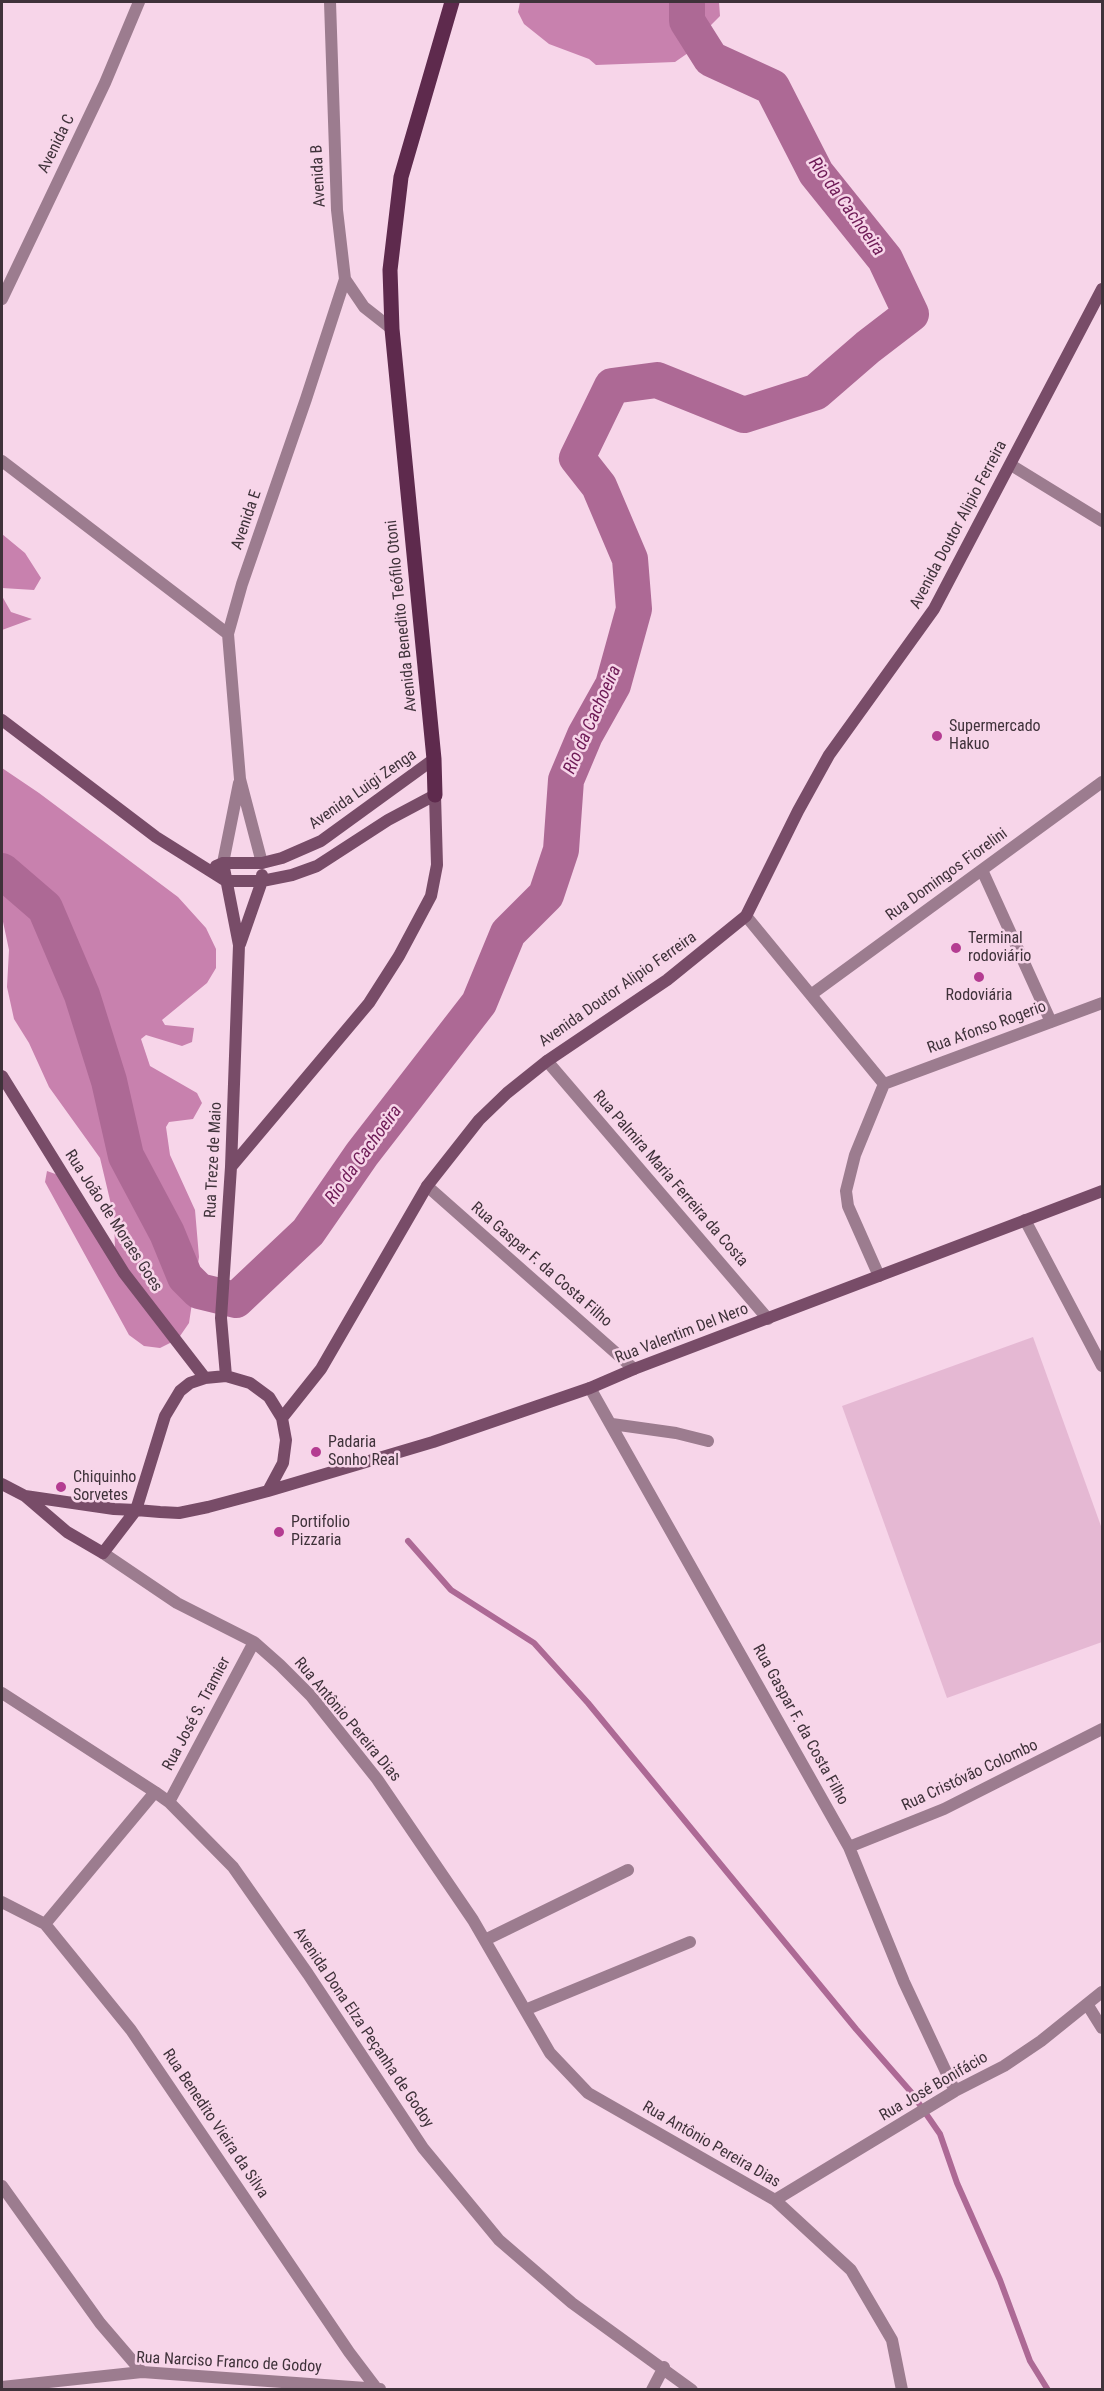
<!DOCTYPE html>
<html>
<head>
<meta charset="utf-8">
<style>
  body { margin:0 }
  #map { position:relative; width:1104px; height:2391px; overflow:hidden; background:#f7d5e9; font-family:"Roboto Condensed",sans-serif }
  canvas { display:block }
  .frame { position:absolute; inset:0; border:3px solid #3f323a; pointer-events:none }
</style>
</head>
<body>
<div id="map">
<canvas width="1104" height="2391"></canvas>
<div class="frame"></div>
</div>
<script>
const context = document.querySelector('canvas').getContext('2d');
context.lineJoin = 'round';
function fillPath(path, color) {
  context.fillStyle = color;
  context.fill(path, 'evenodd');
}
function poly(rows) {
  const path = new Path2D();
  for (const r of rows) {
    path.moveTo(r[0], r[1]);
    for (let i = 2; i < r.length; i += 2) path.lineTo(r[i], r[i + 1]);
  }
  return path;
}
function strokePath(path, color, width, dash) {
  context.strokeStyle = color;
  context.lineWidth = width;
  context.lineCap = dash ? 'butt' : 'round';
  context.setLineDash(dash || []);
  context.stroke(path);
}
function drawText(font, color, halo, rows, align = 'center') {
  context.font = font + ' "Roboto Condensed",sans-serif';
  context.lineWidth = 5;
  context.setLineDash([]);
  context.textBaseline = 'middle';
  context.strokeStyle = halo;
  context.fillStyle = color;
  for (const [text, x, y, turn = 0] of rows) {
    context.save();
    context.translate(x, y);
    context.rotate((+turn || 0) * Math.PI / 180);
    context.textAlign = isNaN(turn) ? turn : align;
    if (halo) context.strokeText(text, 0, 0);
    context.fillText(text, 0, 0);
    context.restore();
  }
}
const green = poly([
  [1033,1337,1102,1529,1102,1642,947,1698,842,1406]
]);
const forest = poly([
  [520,2,719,2,720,16,711,25,701,44,675,62,596,65,589,59,549,44,524,24,518,12],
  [2,534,25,553,41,578,34,590,2,588],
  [2,596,11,612,32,619,2,630],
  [2,768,39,793,178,897,206,928,216,949,216,968,207,983,162,1020,165,1025,194,1028,192,1042,182,1046,146,1035,141,1039,150,1066,197,1093,202,1103,193,1119,169,1122,166,1127,170,1155,195,1210,199,1257,189,1323,178,1339,160,1348,144,1346,129,1335,45,1182,47,1171,61,1176,115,1249,114,1217,100,1158,49,1087,29,1043,14,1019,7,987,9,950,2,917]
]);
const stream = poly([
  [408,1541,451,1590,534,1643,588,1703,856,2029,911,2092,940,2134,957,2183,1000,2280,1030,2361,1048,2390]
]);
const river = poly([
  [2,871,45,908,82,995,109,1081,126,1156,167,1233,185,1277,199,1291,236,1300,308,1232,362,1154,479,1003,508,933,546,895,561,850,566,780,585,735,613,685,634,609,630,559,599,486,577,458,612,386,657,380,744,415,816,392,868,347,911,314,885,259,816,173,772,87,711,59,687,21,687,2]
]);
const street = poly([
  [330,2,337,210,345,279,364,307,392,329],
  [2,299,105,83,139,2],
  [2,461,228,634],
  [1011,465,1102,521],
  [223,863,239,783],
  [262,863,240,779,228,634,242,584,306,399,345,279],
  [982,870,1051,1022],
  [746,916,884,1084],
  [812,994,1102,782],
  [547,1061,768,1319],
  [427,1186,634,1369],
  [1025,1220,1102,1366],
  [879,1276,848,1206,846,1191,855,1155,884,1084,1102,1003],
  [590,1388,849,1847,904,1982,955,2091],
  [612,1424,676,1433,708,1441],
  [103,1553,177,1603,254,1642,280,1665,311,1696,377,1779,473,1920,550,2053,588,2093,775,2200,851,2270,892,2340,902,2390],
  [2,1693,155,1792,169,1802,233,1867,308,1974,423,2148,499,2240,572,2303,692,2390],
  [169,1802,254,1642],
  [849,1847,944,1809,1102,1729],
  [2,1902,45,1924,131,2030,349,2352,377,2389],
  [45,1924,155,1792],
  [485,1940,628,1870],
  [1087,2004,1102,2028],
  [525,2010,690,1942],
  [2,2186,100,2323,142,2372],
  [775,2200,955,2091,1004,2066,1041,2041,1102,1992],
  [2,2387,142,2372,380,2389],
  [652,2390,664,2367]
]);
const secondary = poly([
  [2,720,156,837,226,881,262,881,292,875,317,866,388,820,435,795,437,865,431,896,399,956,369,1003,231,1167],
  [223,863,239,945,231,1167,221,1318,226,1376],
  [216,866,223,863,262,863,282,858,321,841,434,759],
  [240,944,262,881,262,875],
  [2,1076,124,1273,205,1378],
  [282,1418,321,1369,427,1186,479,1120,507,1093,547,1061,667,980,746,916,798,811,829,755,934,609,1102,289],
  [2,1484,25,1496,114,1509,136,1510,160,1512,179,1513,208,1507,268,1491,283,1463,286,1440,282,1418,269,1397,250,1383,226,1376,205,1378,190,1383,180,1391,165,1416,136,1510,103,1553,67,1532,25,1496],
  [268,1491,433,1442,590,1388,634,1369,1102,1191]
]);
const primary = poly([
  [435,795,434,759,392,329,390,270,401,177,452,2]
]);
const markers = [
  [937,736,6,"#b43c91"],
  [956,948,6,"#b43c91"],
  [979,977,6,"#b43c91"],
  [316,1452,6,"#b43c91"],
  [61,1487,6,"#b43c91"],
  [279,1532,6,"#b43c91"]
];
const streetNames = [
  ["Avenida C",57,144,-64],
  ["Avenida B",319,176,-93],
  ["Avenida E",247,520,-71],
  ["Avenida Doutor Alipio Ferreira",959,525,-62],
  ["Avenida Benedito Teófilo Otoni",402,616,-96],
  ["Avenida Luigi Zenga",363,790,-35],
  ["Rua Domingos Fiorelini",947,875,-36],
  ["Avenida Doutor Alipio Ferreira",618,990,-35],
  ["Rua Afonso Rogerio",987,1028,-20],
  ["Rua Treze de Maio",214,1160,-87],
  ["Rua Palmira Maria Ferreira da Costa",670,1179,49],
  ["Rua João de Moraes Goes",113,1221,57],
  ["Rua Gaspar F. da Costa Filho",541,1265,41],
  ["Rua Valentim Del Nero",682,1334,-21],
  ["Rua José S. Tramier",197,1714,-62],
  ["Rua Antônio Pereira Dias",347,1720,50],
  ["Rua Gaspar F. da Costa Filho",800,1725,61],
  ["Rua Cristóvão Colombo",970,1776,-25],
  ["Avenida Dona Elza Peçanha de Godoy",363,2028,56],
  ["Rua José Bonifácio",934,2087,-30],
  ["Rua Benedito Vieira da Silva",215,2124,56],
  ["Rua Antônio Pereira Dias",711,2145,30],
  ["Rua Narciso Franco de Godoy",229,2363,3]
];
const poiNames = [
  ["Supermercado",949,727],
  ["Hakuo",949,745],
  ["Terminal",968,939],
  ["rodoviário",968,957],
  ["Rodoviária",979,996,"center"],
  ["Padaria",328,1443],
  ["Sonho Real",328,1461],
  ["Chiquinho",73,1478],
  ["Sorvetes",73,1496],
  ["Portifolio",291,1523],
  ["Pizzaria",291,1541]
];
const waterNames = [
  ["Rio da Cachoeira",846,207,54],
  ["Rio da Cachoeira",593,720,-66],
  ["Rio da Cachoeira",364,1155,-54]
];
fillPath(green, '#e5b8d3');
fillPath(forest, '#c881ae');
strokePath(stream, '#ad6995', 6);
strokePath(river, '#ad6995', 36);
strokePath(street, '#9c7c8f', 12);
strokePath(secondary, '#784c68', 12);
strokePath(primary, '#5e2a4d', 15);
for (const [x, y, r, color] of markers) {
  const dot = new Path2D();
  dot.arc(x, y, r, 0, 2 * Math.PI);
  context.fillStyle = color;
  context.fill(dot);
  strokePath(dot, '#f7d5e9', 2);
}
drawText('16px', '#3f323a', '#f7d5e9', streetNames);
drawText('16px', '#3f323a', '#f7d5e9', poiNames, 'left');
drawText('italic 18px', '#6e1a56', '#f7d5e9', waterNames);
</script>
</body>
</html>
